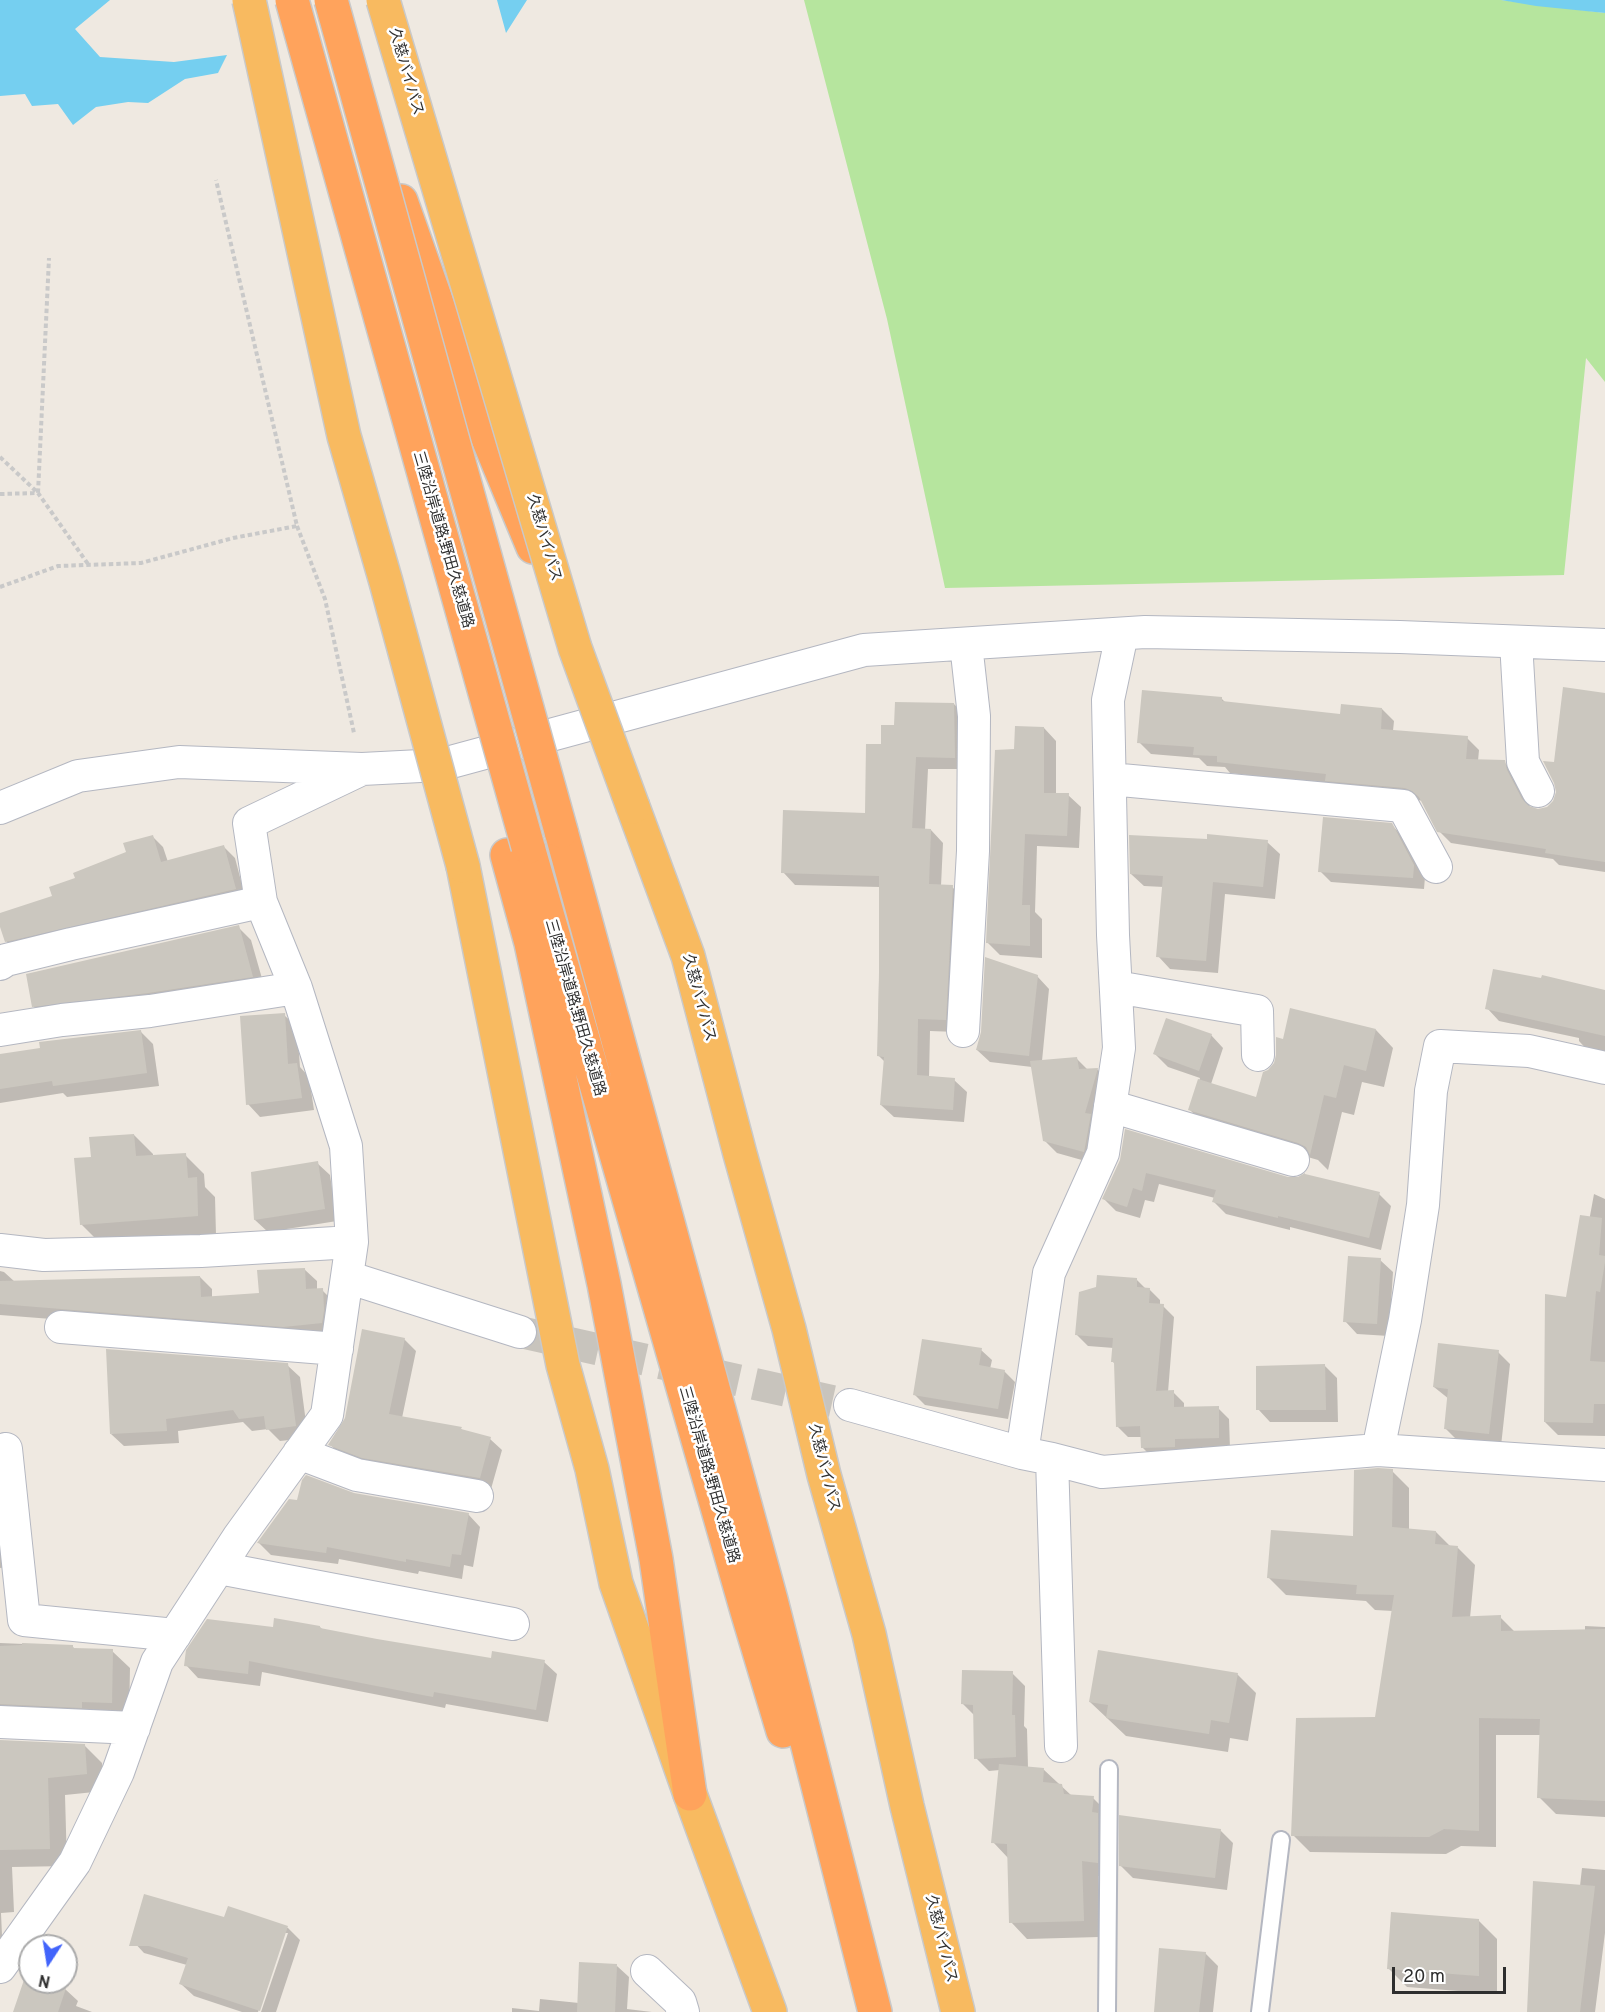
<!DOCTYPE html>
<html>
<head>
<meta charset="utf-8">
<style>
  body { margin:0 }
  #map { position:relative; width:1605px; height:2012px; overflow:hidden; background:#efe9e1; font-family:Overpass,sans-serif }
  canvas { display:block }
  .north { position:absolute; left:18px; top:1934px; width:60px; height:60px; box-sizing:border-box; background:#fff; border:2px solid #ababab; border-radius:50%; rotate:192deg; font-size:16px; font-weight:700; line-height:24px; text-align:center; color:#2e2e2e }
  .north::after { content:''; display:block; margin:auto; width:21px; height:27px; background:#4264fb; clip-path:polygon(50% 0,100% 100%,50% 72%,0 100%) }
  .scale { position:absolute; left:1392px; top:1967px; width:114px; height:27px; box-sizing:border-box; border:3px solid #2e2e2e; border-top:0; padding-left:8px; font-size:18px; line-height:21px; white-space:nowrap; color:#2e2e2e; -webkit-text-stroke:4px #fff; paint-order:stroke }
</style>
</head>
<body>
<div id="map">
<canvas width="1605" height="2012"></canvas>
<div class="north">N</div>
<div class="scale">20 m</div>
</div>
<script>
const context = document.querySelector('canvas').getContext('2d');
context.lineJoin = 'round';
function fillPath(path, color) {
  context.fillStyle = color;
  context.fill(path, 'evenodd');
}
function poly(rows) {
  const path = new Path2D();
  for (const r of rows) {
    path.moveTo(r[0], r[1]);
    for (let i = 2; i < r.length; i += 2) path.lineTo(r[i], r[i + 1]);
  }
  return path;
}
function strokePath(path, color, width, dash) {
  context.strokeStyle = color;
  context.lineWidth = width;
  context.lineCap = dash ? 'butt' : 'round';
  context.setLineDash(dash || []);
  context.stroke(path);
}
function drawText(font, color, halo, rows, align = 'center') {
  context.font = font + ' Overpass,"Noto Sans JP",sans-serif';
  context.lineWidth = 5;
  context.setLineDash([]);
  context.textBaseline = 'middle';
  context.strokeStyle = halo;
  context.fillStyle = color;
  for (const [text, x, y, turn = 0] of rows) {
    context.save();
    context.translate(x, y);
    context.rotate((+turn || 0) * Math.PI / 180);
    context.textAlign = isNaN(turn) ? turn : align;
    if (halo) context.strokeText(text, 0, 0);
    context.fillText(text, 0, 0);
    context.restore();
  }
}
const green = poly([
  [804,0,1501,0,1605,13,1605,382,1586,358,1564,575,945,588,887,319]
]);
const water = poly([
  [0,0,110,0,75,29,100,57,174,62,227,55,218,73,185,79,148,103,128,102,96,107,73,125,58,104,32,106,25,94,0,96],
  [497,0,527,0,506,33],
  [1501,0,1605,0,1605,13,1536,6]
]);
const shadow = poly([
  [1605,694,1605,872,1559,865,1553,859,1451,843,1439,831,1423,801,1418,800,1339,792,1331,785,1230,773,1225,767,1207,766,1199,758,1151,754,1139,742,1221,698,1226,703,1342,715,1382,709,1394,721,1393,731,1467,738,1479,750,1478,761,1504,762,1516,774,1519,784,1531,809,1538,810,1547,808,1554,802,1557,793,1556,763],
  [954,704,966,717,967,769,928,769,925,830,931,830,943,843,941,886,952,887,965,899,957,1032,930,1031,929,1078,954,1080,967,1092,964,1122,894,1117,881,1105,885,1062,878,1055,880,887,795,885,783,872,867,815,882,746,896,727],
  [1044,728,1056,741,1056,794,1068,795,1081,807,1079,848,1037,846,1035,912,1042,919,1042,958,1000,955,987,942,1016,751],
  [1391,824,1402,836,1425,877,1424,889,1331,882,1320,871],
  [152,836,163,847,168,862,224,847,235,858,246,900,18,952,6,941,0,922,0,915,54,897,77,879,128,853],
  [1267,842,1280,854,1275,899,1225,894,1218,973,1170,969,1158,956,1164,887,1144,886,1131,874],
  [238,927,251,940,265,989,46,1018,33,1006],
  [1037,976,1049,989,1042,1061,1077,1059,1088,1070,1097,1069,1109,1082,1096,1164,1057,1153,1044,1140,1032,1067,990,1062,977,1050],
  [1605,991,1605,1057,1591,1054,1579,1041,1579,1038,1499,1021,1487,1008],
  [284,1015,297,1027,300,1067,309,1077,314,1110,260,1117,248,1104],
  [1376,1030,1393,1048,1384,1087,1362,1082,1354,1115,1342,1112,1328,1170,1318,1160,1208,1128,1190,1110,1200,1078,1168,1067,1155,1054,1211,1035,1223,1048,1211,1084,1258,1099,1269,1071,1275,1064,1284,1041],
  [141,1032,153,1044,159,1086,67,1097,63,1093,0,1103,0,1056],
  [134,1135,153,1154,153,1157,185,1155,204,1174,205,1187,215,1197,216,1235,100,1243,81,1224,92,1158],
  [1121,1161,1288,1179,1379,1194,1391,1206,1381,1250,1290,1227,1290,1230,1226,1214,1214,1202,1215,1198,1159,1184,1154,1202,1145,1200,1140,1218,1116,1211,1104,1199],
  [317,1163,330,1175,337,1221,268,1232,255,1220,252,1173],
  [1594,1194,1605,1199,1605,1436,1558,1435,1545,1422,1567,1299,1583,1254],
  [1380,1260,1393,1272,1389,1336,1357,1334,1345,1321],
  [304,1269,317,1281,317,1290,322,1290,334,1302,334,1335,296,1338,0,1315,0,1271,4,1272,15,1282,200,1277,212,1289,212,1298,260,1295],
  [1136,1279,1146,1289,1149,1289,1160,1300,1160,1305,1163,1306,1174,1317,1168,1392,1173,1392,1184,1403,1184,1408,1218,1408,1229,1419,1230,1449,1185,1449,1185,1457,1153,1458,1142,1447,1142,1437,1128,1437,1117,1426,1116,1365,1112,1361,1114,1348,1088,1346,1077,1335],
  [404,1339,416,1351,402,1418,461,1429,464,1431,490,1439,502,1450,491,1489,375,1469,341,1456,330,1444],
  [981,1350,992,1360,990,1369,1004,1371,1015,1382,1008,1419,925,1405,914,1394],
  [1498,1352,1510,1364,1501,1446,1458,1441,1446,1429,1449,1399,1434,1387],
  [287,1365,300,1377,308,1438,280,1441,268,1429,252,1431,243,1422,178,1431,179,1443,124,1446,111,1434],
  [1324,1365,1337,1378,1338,1422,1270,1422,1258,1409],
  [0,1450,15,1566,0,1568],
  [1392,1471,1409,1488,1409,1530,1436,1532,1451,1547,1458,1548,1475,1565,1470,1618,1500,1617,1515,1632,1585,1631,1585,1626,1605,1627,1605,1817,1556,1814,1539,1797,1541,1735,1496,1735,1496,1847,1461,1846,1446,1854,1310,1852,1293,1835,1376,1719,1393,1611,1375,1610,1366,1601,1286,1595,1269,1578,1354,1537],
  [298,1502,468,1514,480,1527,473,1567,464,1565,462,1579,419,1571,418,1574,339,1559,338,1564,271,1555,259,1543],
  [320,1627,323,1630,492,1660,544,1662,557,1674,548,1722,446,1704,445,1708,262,1672,260,1686,198,1678,186,1665,274,1629],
  [0,1643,72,1646,76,1650,112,1651,130,1668,129,1720,0,1736],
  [1012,1673,1025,1686,1024,1726,1027,1729,1028,1768,1043,1769,1072,1796,1093,1798,1109,1814,1113,1878,1098,1876,1099,1937,1027,1939,1011,1922,1009,1859,993,1842,1000,1770,989,1771,976,1758,975,1716,963,1704],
  [1237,1674,1256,1693,1248,1741,1230,1738,1228,1752,1126,1736,1090,1702],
  [0,1741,84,1745,102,1763,104,1791,65,1795,67,1866,12,1867,14,1912,1,1913,3,1958,0,1958],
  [1220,1830,1233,1843,1227,1890,1133,1878,1120,1865],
  [1582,1868,1605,1870,1605,1933,1595,2012,1529,2012,1580,1886],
  [229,1908,288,1928,300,1940,276,2012,261,2012,288,1933,285,1933,258,2012,242,2012,194,1996,181,1984,187,1965,144,1953,132,1940,225,1919],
  [1478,1920,1497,1939,1497,1994,1407,1987,1388,1968],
  [1205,1953,1218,1966,1213,2012,1156,2012],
  [617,1966,629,1977,627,2009,652,2012,512,2012,512,2008,539,2011,540,1999,579,2003],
  [30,1977,30,1982,44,1982,65,1989,78,2001,76,2006,92,2012,15,2012]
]);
const building = poly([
  [1563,687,1605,693,1605,862,1545,853,1546,849,1437,832,1419,797,1412,791,1405,788,1325,781,1326,774,1217,762,1217,756,1193,755,1194,747,1137,743,1142,690,1222,697,1222,701,1340,714,1341,704,1382,708,1381,729,1468,736,1466,759,1505,760,1507,770,1522,799,1529,806,1538,809,1547,807,1553,801,1556,792,1554,783,1543,761,1554,762],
  [895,702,954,703,955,758,916,757,912,828,931,829,929,884,953,885,946,1020,918,1019,917,1075,955,1078,953,1110,880,1105,884,1057,877,1056,879,980,879,876,781,873,783,810,865,813,866,744,881,744,881,725,894,725],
  [1015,726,1044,727,1044,793,1069,793,1067,836,1025,834,1022,905,1030,905,1030,946,986,943,995,750,1014,749],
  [1323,817,1392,823,1414,865,1413,878,1318,872],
  [1207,834,1268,840,1263,887,1213,882,1206,961,1156,957,1163,876,1130,874,1129,835,1207,839],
  [153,835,161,862,224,845,236,889,5,942,0,927,0,913,52,896,49,887,75,878,73,873,126,852,123,843],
  [239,925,253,977,148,993,32,1007,26,974],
  [985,957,1038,975,1029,1056,976,1050,981,1032],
  [1493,969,1541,978,1542,975,1605,990,1605,1036,1485,1009],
  [1290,1008,1376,1029,1366,1071,1344,1065,1336,1098,1324,1095,1310,1155,1306,1147,1298,1143,1188,1110,1198,1079,1256,1097,1263,1072,1268,1070,1274,1063,1276,1055,1276,1037,1283,1039],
  [285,1013,288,1064,297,1063,302,1098,246,1105,240,1016],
  [1166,1018,1212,1034,1199,1071,1153,1054],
  [141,1030,147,1073,53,1086,52,1081,0,1089,0,1054,40,1048,39,1042],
  [1077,1057,1079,1069,1098,1068,1085,1113,1091,1114,1084,1152,1043,1141,1030,1061],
  [1125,1129,1288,1177,1298,1177,1305,1173,1305,1174,1380,1192,1369,1238,1278,1216,1278,1218,1212,1202,1216,1190,1146,1173,1142,1191,1133,1188,1127,1207,1102,1199,1120,1160],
  [134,1134,136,1156,186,1153,188,1178,197,1177,198,1216,80,1225,74,1158,91,1157,89,1137],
  [318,1161,325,1209,254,1220,251,1172],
  [1580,1215,1602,1218,1599,1255,1605,1256,1605,1262,1600,1292,1596,1291,1590,1361,1605,1362,1605,1404,1594,1404,1593,1423,1544,1422,1545,1294,1566,1297],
  [1348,1256,1381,1258,1377,1324,1343,1322],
  [305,1268,306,1289,323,1288,324,1310,322,1323,283,1327,0,1304,0,1281,200,1276,201,1297,259,1293,257,1270],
  [1097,1275,1137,1278,1137,1287,1150,1288,1149,1303,1164,1304,1156,1391,1174,1390,1174,1407,1219,1406,1219,1438,1175,1439,1175,1447,1141,1448,1140,1426,1116,1427,1114,1362,1111,1362,1113,1338,1075,1335,1079,1292,1096,1287],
  [362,1329,405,1338,389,1414,462,1427,461,1429,491,1437,480,1478,362,1458,328,1445,345,1418],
  [922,1339,982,1348,979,1365,1005,1370,998,1409,913,1395],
  [1438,1343,1499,1350,1489,1434,1444,1429,1448,1389,1433,1387],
  [106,1349,288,1363,296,1426,266,1430,264,1416,239,1419,233,1410,166,1419,167,1431,110,1434],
  [1325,1364,1326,1410,1256,1410,1256,1366],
  [1378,1468,1393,1469,1392,1527,1436,1531,1435,1544,1458,1546,1452,1617,1501,1615,1501,1631,1605,1629,1605,1801,1537,1798,1540,1719,1479,1718,1479,1831,1444,1829,1429,1837,1291,1836,1296,1718,1375,1717,1394,1595,1356,1594,1357,1585,1267,1578,1271,1530,1353,1536,1354,1470],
  [306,1475,354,1493,469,1513,461,1555,452,1554,450,1567,406,1559,406,1562,327,1547,326,1553,257,1543,289,1499,297,1500,302,1480],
  [274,1618,320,1626,320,1628,377,1639,491,1658,492,1651,545,1660,536,1710,434,1692,433,1697,249,1661,248,1674,184,1666,186,1650,207,1619,273,1627],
  [22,1643,73,1645,73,1648,113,1649,112,1703,82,1702,82,1708,0,1704,0,1646,22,1645],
  [1098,1650,1238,1673,1229,1723,1211,1720,1209,1734,1106,1718,1108,1705,1089,1702],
  [962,1670,1013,1671,1012,1715,1015,1715,1016,1757,974,1759,973,1705,961,1704],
  [0,1740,85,1744,87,1774,48,1778,50,1849,0,1850],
  [999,1764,1044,1768,1043,1782,1062,1784,1064,1794,1094,1796,1092,1812,1098,1813,1098,1863,1082,1861,1084,1921,1009,1923,1007,1844,991,1843],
  [1119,1815,1221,1829,1215,1878,1119,1866],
  [1533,1881,1595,1886,1580,2012,1527,2012],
  [144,1894,224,1917,228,1906,288,1926,260,2011,179,1984,188,1958,149,1946,129,1946],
  [1391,1912,1479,1919,1479,1976,1387,1969],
  [1159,1948,1206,1952,1199,2012,1154,2012],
  [66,1953,76,1958,58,2012,13,2012,26,1974,27,1975,30,1969,30,1982,66,1982],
  [579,1962,617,1964,615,2012,577,2012]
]);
const minorTunnel = poly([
  [520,1332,850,1405]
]);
const path = poly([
  [0,457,38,493,49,258],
  [0,494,38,493,88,564],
  [297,526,325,599,354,733],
  [0,587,58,566,141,563,233,538,297,526,216,180]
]);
const service = poly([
  [1107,2012,1109,1769],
  [1260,2012,1281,1840]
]);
const minor = poly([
  [1516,642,1523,762,1538,791],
  [1110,779,1403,806,1436,867],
  [0,808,78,776,179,762,362,769,440,765,864,650,1145,632,1400,637,1605,645],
  [0,964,6,960,71,944,261,902],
  [1116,987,1257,1011,1258,1055],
  [0,1030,62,1020,150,1011,296,988],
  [963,1031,973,851,974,716,966,644],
  [1110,1106,1293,1160],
  [0,1250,44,1255,201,1251,352,1242],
  [347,1277,520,1332],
  [61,1327,337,1349],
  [850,1405,1022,1453,1052,1459,1102,1472,1378,1450,1605,1465],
  [6,1449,24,1620,175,1635],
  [1378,1450,1405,1320,1423,1205,1431,1091,1440,1046,1529,1051,1605,1068],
  [299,1453,357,1475,477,1496],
  [1022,1453,1049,1273,1103,1153,1119,1048,1113,935,1108,700,1122,634],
  [1052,1459,1061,1746],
  [219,1568,513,1624],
  [0,1722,134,1728],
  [0,1967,75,1862,118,1772,157,1662,238,1538,327,1415,352,1242,346,1146,296,988,261,902,249,823,358,771],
  [647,1971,680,2002,683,2012]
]);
const trunk = poly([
  [633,807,688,956,740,1154,789,1329,824,1475,869,1634,907,1806,958,2012],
  [463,866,563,1365,592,1469,616,1583,690,1794,770,2012]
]);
const motorway = poly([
  [401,201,467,388,533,547],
  [561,831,771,1600,875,2012],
  [528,847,747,1611,783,1731],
  [507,855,531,943,604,1284,656,1559,690,1794]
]);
const trunkBridge = poly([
  [249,0,344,436,386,582,463,866],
  [383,0,575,648,633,807]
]);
const motorwayBridge = poly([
  [292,0,528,847],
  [331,0,561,831]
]);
const streetNames = [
  ["久慈バイパス",405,72,74],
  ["久慈バイパス",543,538,74],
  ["三陸沿岸道路;野田久慈道路",442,540,74],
  ["久慈バイパス",698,998,75],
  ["三陸沿岸道路;野田久慈道路",574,1008,74],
  ["久慈バイパス",823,1468,76],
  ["三陸沿岸道路;野田久慈道路",708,1475,74],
  ["久慈バイパス",940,1939,76]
];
fillPath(green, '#b6e59e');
fillPath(water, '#75cff0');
fillPath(shadow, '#0003');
fillPath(building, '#cbc7bf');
strokePath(minorTunnel, '#c8c4bd', 32, [32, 16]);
strokePath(service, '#b4b7c1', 20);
strokePath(minor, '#b4b7c1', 34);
strokePath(trunk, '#c9c9c9', 36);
strokePath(motorway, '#c9c9c9', 36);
strokePath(path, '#c9c9c9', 4, [4.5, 3]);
strokePath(service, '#fff', 16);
strokePath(minor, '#fff', 32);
strokePath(trunk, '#f8ba60', 33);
strokePath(motorway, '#ffa35c', 33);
strokePath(trunkBridge, '#c9c9c9', 36, []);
strokePath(motorwayBridge, '#c9c9c9', 36, []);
strokePath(trunkBridge, '#f8ba60', 33);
strokePath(motorwayBridge, '#ffa35c', 33);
drawText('15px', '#2e2e2e', '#fff', streetNames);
</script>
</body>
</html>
